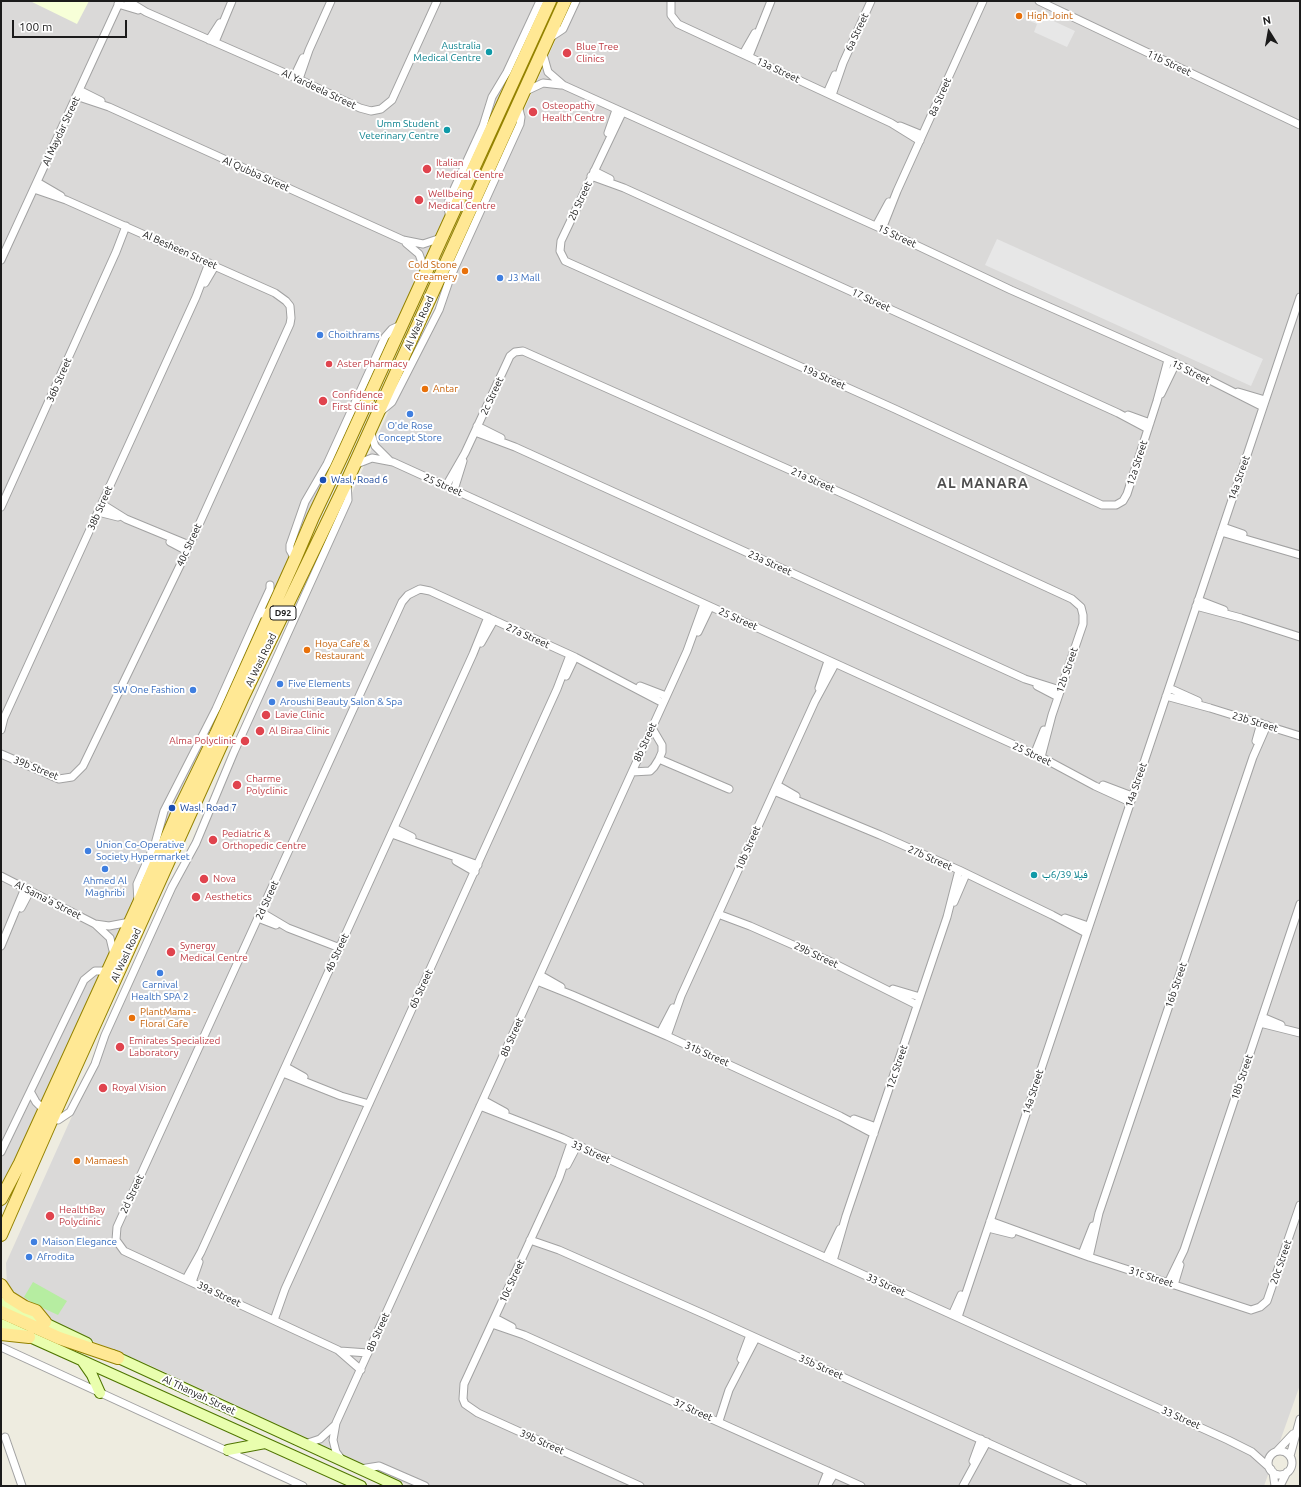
<!DOCTYPE html>
<html>
<head>
<meta charset="utf-8">
<style>
  body { margin:0 }
  #map { position:relative; width:1301px; height:1487px; overflow:hidden; background:#eeece0; font-family:Ubuntu,sans-serif }
  canvas { display:block }
  .frame { position:absolute; inset:0; border:2px solid #1b1b1b; pointer-events:none }
  .north { position:absolute; left:1249px; top:12px; width:40px; height:40px; -webkit-text-stroke:3px #fff; paint-order:stroke; rotate:349deg; font-size:11px; font-weight:700; line-height:16px; text-align:center; color:#1b1b1b }
  .north::after { content:''; display:block; margin:auto; width:14px; height:18px; background:#1b1b1b; clip-path:polygon(50% 0,100% 100%,50% 72%,0 100%) }
  .scale { position:absolute; left:12px; top:20px; width:115px; height:18px; box-sizing:border-box; border:2px solid #1b1b1b; border-top:0; padding-left:5px; font-size:12px; line-height:14px; white-space:nowrap; color:#1b1b1b; -webkit-text-stroke:3px #fff; paint-order:stroke }
</style>
</head>
<body>
<div id="map">
<canvas width="1301" height="1487"></canvas>
<div class="frame"></div>
<div class="north">N</div>
<div class="scale">100 m</div>
</div>
<script>
const context = document.querySelector('canvas').getContext('2d');
context.lineJoin = 'round';
function fillPath(path, color) {
  context.fillStyle = color;
  context.fill(path, 'evenodd');
}
function poly(rows) {
  const path = new Path2D();
  for (const r of rows) {
    if (r.length === 3) {
      path.moveTo(r[0] + r[2], r[1]);
      path.arc(r[0], r[1], r[2], 0, 2 * Math.PI);
      continue;
    }
    path.moveTo(r[0], r[1]);
    for (let i = 2; i < r.length; i += 2) path.lineTo(r[i], r[i + 1]);
  }
  return path;
}
function strokePath(path, color, width, dash) {
  context.strokeStyle = color;
  context.lineWidth = width;
  context.lineCap = dash ? 'butt' : 'round';
  context.setLineDash(dash || []);
  context.stroke(path);
}
function drawText(font, color, halo, rows, align = 'center') {
  context.font = font + ' Ubuntu,Vazirmatn,sans-serif';
  context.lineWidth = 4;
  context.setLineDash([]);
  context.textBaseline = 'middle';
  context.strokeStyle = halo;
  context.fillStyle = color;
  for (const [text, x, y, turn = 0] of rows) {
    context.save();
    context.translate(x, y);
    context.rotate((+turn || 0) * Math.PI / 180);
    context.textAlign = isNaN(turn) ? turn : align;
    if (halo) context.strokeText(text, 0, 0);
    context.fillText(text, 0, 0);
    context.restore();
  }
}
const residential = poly([
  [1,1,551,1,1,1211],
  [573,1,1300,1,1300,1385,1264,1486,411,1486,147,1364,30,1315,7,1288,6,1263]
]);
const education = poly([
  [30,1,89,1,77,24]
]);
const grass = poly([
  [33,1282,67,1301,58,1315,34,1304,24,1297]
]);
const parking = poly([
  [1032,11,1075,31,1067,47,1034,32,1037,24,1027,20],
  [997,239,1263,359,1251,386,985,265]
]);
const street = poly([
  [128,1,146,12,294,77,360,108,371,111,381,109,392,100,437,1],
  [671,1,671,15,678,24,891,123,920,141],
  [1039,1,1300,125],
  [118,4,138,10],
  [548,39,563,29,576,1],
  [209,40,220,23],
  [215,42,232,1],
  [543,54,548,72,563,85,882,229,1011,290,1176,363,1263,407],
  [743,54,755,33],
  [749,56,771,1],
  [294,77,303,58],
  [299,79,309,50,331,1],
  [79,90,101,101],
  [526,91,543,83,561,85],
  [827,93,835,75],
  [832,95,843,63,871,1],
  [76,96,109,107,403,240,423,244,441,238],
  [622,113,561,241,560,251,565,261,895,409,1102,505,1116,505,1123,501,1127,494,1157,401,1168,360],
  [900,126,922,135],
  [608,133,616,110],
  [594,171,610,179],
  [591,176,624,188,1118,413,1148,429],
  [37,182,61,196],
  [450,218,448,208,449,200,483,126,492,97,507,72,540,1],
  [876,226,889,202],
  [882,229,897,191,983,1],
  [406,243,419,254,425,271],
  [1,260,120,1],
  [205,283,215,266],
  [1238,392,1265,400],
  [1161,394,1176,363],
  [380,412,392,402,439,310,450,278,520,124,521,117,518,106],
  [1128,415,1150,423],
  [477,426,501,438],
  [370,431,375,446,389,460],
  [475,432,515,447,1025,679,1060,690],
  [354,465,372,458,393,462,1041,757,1095,786,1130,802],
  [446,486,465,453,510,356,515,352,523,351,855,499,1072,599,1081,607,1083,615,1083,624,1052,715,1041,757],
  [454,490,463,461],
  [102,504,126,519,189,545],
  [1,507,116,252,126,226],
  [98,512,118,517],
  [1223,527,1243,534],
  [1221,532,1300,555],
  [170,542,187,551],
  [295,559,290,550,290,545,305,502,327,464,385,337,392,329,403,324],
  [1198,600,1224,610],
  [1196,606,1241,618,1300,637],
  [258,615,270,589,270,585],
  [698,632,710,607],
  [481,643,494,620],
  [566,676,575,657],
  [640,686,666,696],
  [1037,686,1058,697],
  [819,688,828,661],
  [1169,688,1198,701],
  [1166,696,1210,708,1300,736],
  [1,730,4,718,196,297,209,263],
  [1256,741,1261,723],
  [1,754,59,779,72,777,83,766,187,551,290,324,291,318,290,306,286,301,275,293,66,200,34,189],
  [1034,755,1044,730],
  [659,759,729,789],
  [632,772,650,771,654,767,659,759,662,752,662,745,652,728],
  [777,785,796,796],
  [1103,785,1132,796],
  [774,791,880,835,959,870,1052,915,1086,933],
  [394,828,412,837],
  [392,834,478,865],
  [456,861,475,872],
  [1,876,95,924,110,938,114,955],
  [954,902,966,874],
  [138,903,137,884,155,844,164,811,216,709,258,615,272,610],
  [21,908,30,891],
  [261,912,288,928,340,948],
  [718,914,750,926,825,959,917,1005],
  [258,918,276,925],
  [1065,918,1088,926],
  [95,924,109,926,130,922],
  [1,946,25,888],
  [540,975,561,987],
  [537,981,572,995,667,1036,840,1116,874,1134],
  [893,989,920,997],
  [1262,1017,1281,1025],
  [1260,1023,1300,1033],
  [660,1033,673,1008],
  [667,1036,681,996,815,701,835,664],
  [286,1067,304,1077],
  [283,1073,341,1096,369,1104],
  [31,1093,36,1102,44,1110],
  [483,1100,505,1112],
  [480,1106,562,1138,1228,1440,1252,1452,1271,1469],
  [52,1119,58,1120,70,1112,95,1064,105,1035,172,887,196,843,234,752,348,500,347,482],
  [854,1119,876,1127],
  [571,1143,559,1178,464,1384,463,1399,465,1404,478,1413,640,1486],
  [1,1152,84,980,95,971,107,971],
  [567,1165,577,1146],
  [990,1221,1089,1257,1251,1310,1260,1307,1267,1301,1300,1205],
  [988,1228,1012,1234],
  [530,1240,559,1250,706,1315,1083,1486],
  [1082,1254,1093,1226],
  [1089,1257,1099,1213,1253,757,1267,725],
  [826,1258,840,1229],
  [833,1261,846,1216,947,917,959,870],
  [186,1279,201,1252,473,654,488,617],
  [192,1282,199,1262],
  [1168,1283,1184,1250,1300,904],
  [1174,1285,1180,1265],
  [952,1315,961,1295],
  [958,1317,1300,297],
  [495,1318,512,1327],
  [274,1320,285,1289,557,689,570,655],
  [492,1324,524,1335,861,1486],
  [1,1347,303,1486],
  [340,1351,368,1353],
  [741,1359,750,1335],
  [361,1370,338,1350,124,1251,116,1240,117,1227,402,602,408,595,420,589,430,591,575,657,663,703],
  [719,1421,729,1390,756,1338],
  [5,1437,22,1486],
  [305,1444,320,1439,335,1425],
  [1277,1451,1293,1434],
  [1280,1463,12],
  [1290,1456,1300,1419],
  [342,1460,336,1452,333,1440,336,1423,687,651,704,604],
  [973,1461,981,1439],
  [360,1469,379,1466,425,1486],
  [1273,1472,1275,1486],
  [822,1486,828,1471],
  [827,1486,834,1474],
  [963,1486,987,1442],
  [1280,1486,1287,1472]
]);
const secondary = poly([
  [1,1302,87,1343],
  [1,1324,361,1486],
  [112,1355,397,1486],
  [83,1362,92,1375,100,1393],
  [228,1450,265,1443]
]);
const primary = poly([
  [1,1199,20,1163,138,905,177,814,216,734,295,559,313,517,342,456,550,1],
  [1,1235,52,1119,242,699,347,481,565,1],
  [1,1285,9,1297,25,1307,36,1311,45,1322],
  [1,1312,59,1338,118,1358],
  [1,1334,29,1337]
]);
const markers = [
  [1019,16,4,"#e8710a"],
  [489,52,4,"#0f9aa8"],
  [567,53,5,"#e0444e"],
  [533,112,5,"#e0444e"],
  [447,130,4,"#0f9aa8"],
  [427,169,5,"#e0444e"],
  [419,200,5,"#e0444e"],
  [465,271,4,"#e8710a"],
  [500,278,4,"#3f7fe0"],
  [320,335,4,"#3f7fe0"],
  [329,364,4,"#e0444e"],
  [425,389,4,"#e8710a"],
  [323,401,5,"#e0444e"],
  [410,414,4,"#3f7fe0"],
  [323,480,4,"#1a4fb4"],
  [307,650,4,"#e8710a"],
  [280,684,4,"#3f7fe0"],
  [193,690,4,"#3f7fe0"],
  [272,702,4,"#3f7fe0"],
  [266,715,5,"#e0444e"],
  [260,731,5,"#e0444e"],
  [245,741,5,"#e0444e"],
  [237,785,5,"#e0444e"],
  [172,808,4,"#1a4fb4"],
  [213,840,5,"#e0444e"],
  [88,851,4,"#3f7fe0"],
  [105,869,4,"#3f7fe0"],
  [1034,875,4,"#0f9aa8"],
  [204,879,5,"#e0444e"],
  [196,897,5,"#e0444e"],
  [171,952,5,"#e0444e"],
  [160,973,4,"#3f7fe0"],
  [132,1018,4,"#e8710a"],
  [120,1047,5,"#e0444e"],
  [103,1088,5,"#e0444e"],
  [77,1161,4,"#e8710a"],
  [50,1216,5,"#e0444e"],
  [34,1242,4,"#3f7fe0"],
  [29,1257,4,"#3f7fe0"]
];
const shields = [
  [283,613,26]
];
const shieldNames = [
  ["D92",283,613]
];
const foodNames = [
  ["High Joint",1027,16],
  ["Cold Stone",457,265,"right"],
  ["Creamery",457,277,"right"],
  ["Antar",433,389],
  ["Hoya Cafe &",315,644],
  ["Restaurant",315,656],
  ["PlantMama -",140,1012],
  ["Floral Cafe",140,1024],
  ["Mamaesh",85,1161]
];
const streetNames = [
  ["6a Street",857,32,-65],
  ["11b Street",1169,63,25],
  ["13a Street",778,70,25],
  ["Al Yardeela Street",319,89,25],
  ["8a Street",940,97,-66],
  ["Al Maydar Street",61,131,-65],
  ["Al Qubba Street",256,174,24],
  ["2b Street",580,201,-65],
  ["15 Street",897,236,25],
  ["Al Besheen Street",180,250,24],
  ["17 Street",871,300,25],
  ["Al Wasl Road",419,323,-66],
  ["15 Street",1191,372,27],
  ["19a Street",824,377,24],
  ["36b Street",59,380,-66],
  ["2c Street",492,396,-65],
  ["12a Street",1137,463,-72],
  ["14a Street",1239,478,-71],
  ["21a Street",813,480,24],
  ["25 Street",443,485,24],
  ["38b Street",100,508,-66],
  ["40c Street",189,545,-65],
  ["23a Street",770,563,24],
  ["25 Street",738,619,24],
  ["27a Street",528,636,24],
  ["Al Wasl Road",261,660,-64],
  ["12b Street",1067,670,-71],
  ["23b Street",1255,722,17],
  ["8b Street",645,742,-66],
  ["25 Street",1032,754,25],
  ["39b Street",36,768,22],
  ["14a Street",1136,785,-71],
  ["10b Street",748,848,-66],
  ["27b Street",930,858,24],
  ["Al Sama'a Street",48,900,27],
  ["2d Street",267,900,-66],
  ["4b Street",337,953,-65],
  ["Al Wasl Road",126,955,-65],
  ["29b Street",816,955,25],
  ["16b Street",1176,985,-71],
  ["6b Street",421,989,-65],
  ["8b Street",512,1037,-66],
  ["31b Street",707,1054,24],
  ["12c Street",897,1067,-71],
  ["18b Street",1242,1077,-71],
  ["14a Street",1033,1092,-72],
  ["33 Street",591,1152,24],
  ["2d Street",132,1194,-65],
  ["20c Street",1281,1262,-71],
  ["31c Street",1151,1277,18],
  ["10c Street",512,1281,-65],
  ["33 Street",886,1285,24],
  ["39a Street",219,1294,25],
  ["8b Street",378,1332,-66],
  ["35b Street",821,1367,24],
  ["Al Thanyah Street",199,1395,25],
  ["37 Street",693,1410,24],
  ["33 Street",1181,1418,24],
  ["39b Street",542,1442,24]
];
const cultureNames = [
  ["Australia",481,46],
  ["Medical Centre",481,58],
  ["Umm Student",439,124],
  ["Veterinary Centre",439,136],
  ["فيلا 6/39ب",1042,875,"left"]
];
const healthNames = [
  ["Blue Tree",576,47],
  ["Clinics",576,59],
  ["Osteopathy",542,106],
  ["Health Centre",542,118],
  ["Italian",436,163],
  ["Medical Centre",436,175],
  ["Wellbeing",428,194],
  ["Medical Centre",428,206],
  ["Aster Pharmacy",337,364],
  ["Confidence",332,395],
  ["First Clinic",332,407],
  ["Lavie Clinic",275,715],
  ["Al Biraa Clinic",269,731],
  ["Alma Polyclinic",236,741,"right"],
  ["Charme",246,779],
  ["Polyclinic",246,791],
  ["Pediatric &",222,834],
  ["Orthopedic Centre",222,846],
  ["Nova",213,879],
  ["Aesthetics",205,897],
  ["Synergy",180,946],
  ["Medical Centre",180,958],
  ["Emirates Specialized",129,1041],
  ["Laboratory",129,1053],
  ["Royal Vision",112,1088],
  ["HealthBay",59,1210],
  ["Polyclinic",59,1222]
];
const shopNames = [
  ["J3 Mall",508,278],
  ["Choithrams",328,335],
  ["O'de Rose",410,426,"center"],
  ["Concept Store",410,438,"center"],
  ["Five Elements",288,684],
  ["SW One Fashion",185,690,"right"],
  ["Aroushi Beauty Salon & Spa",280,702],
  ["Union Co-Operative",96,845],
  ["Society Hypermarket",96,857],
  ["Ahmed Al",105,881,"center"],
  ["Maghribi",105,893,"center"],
  ["Carnival",160,985,"center"],
  ["Health SPA 2",160,997,"center"],
  ["Maison Elegance",42,1242],
  ["Afrodita",37,1257]
];
const transitNames = [
  ["Wasl, Road 6",331,480],
  ["Wasl, Road 7",180,808]
];
const districtNames = [
  ["AL MANARA",983,483]
];
fillPath(residential, '#dad9d8');
fillPath(education, '#f7ffd8');
fillPath(grass, '#b6eda1');
fillPath(parking, '#e7e7e7');
strokePath(street, '#a2a2a2', 9);
strokePath(secondary, '#4f7500', 12);
strokePath(primary, '#938200', 14);
strokePath(street, '#fff', 7);
strokePath(secondary, '#e9feae', 10);
strokePath(primary, '#ffe894', 12);
for (const [x, y, r, color] of markers) {
  const dot = new Path2D();
  dot.arc(x, y, r, 0, 2 * Math.PI);
  context.fillStyle = color;
  context.fill(dot);
  strokePath(dot, '#fff', 1.5);
}
for (const [x, y, w] of shields) {
  const box = new Path2D();
  box.roundRect(x - w / 2, y - 7, w, 14, 3);
  context.fillStyle = '#fff';
  context.fill(box);
  strokePath(box, '#1b1b1b', 1);
}
drawText('bold 9px', '#1b1b1b', null, shieldNames);
drawText('10px', '#c56008', '#fff', foodNames, 'left');
drawText('10px', '#1b1b1b', '#fff', streetNames);
drawText('10px', '#0d838f', '#fff', cultureNames, 'right');
drawText('10px', '#be3a42', '#fff', healthNames, 'left');
drawText('10px', '#366cbe', '#fff', shopNames, 'left');
drawText('10px', '#164399', '#fff', transitNames, 'left');
context.letterSpacing = '1px';
drawText('bold 14px', '#4e4e4e', '#fff', districtNames);
context.letterSpacing = '0px';
</script>
</body>
</html>
